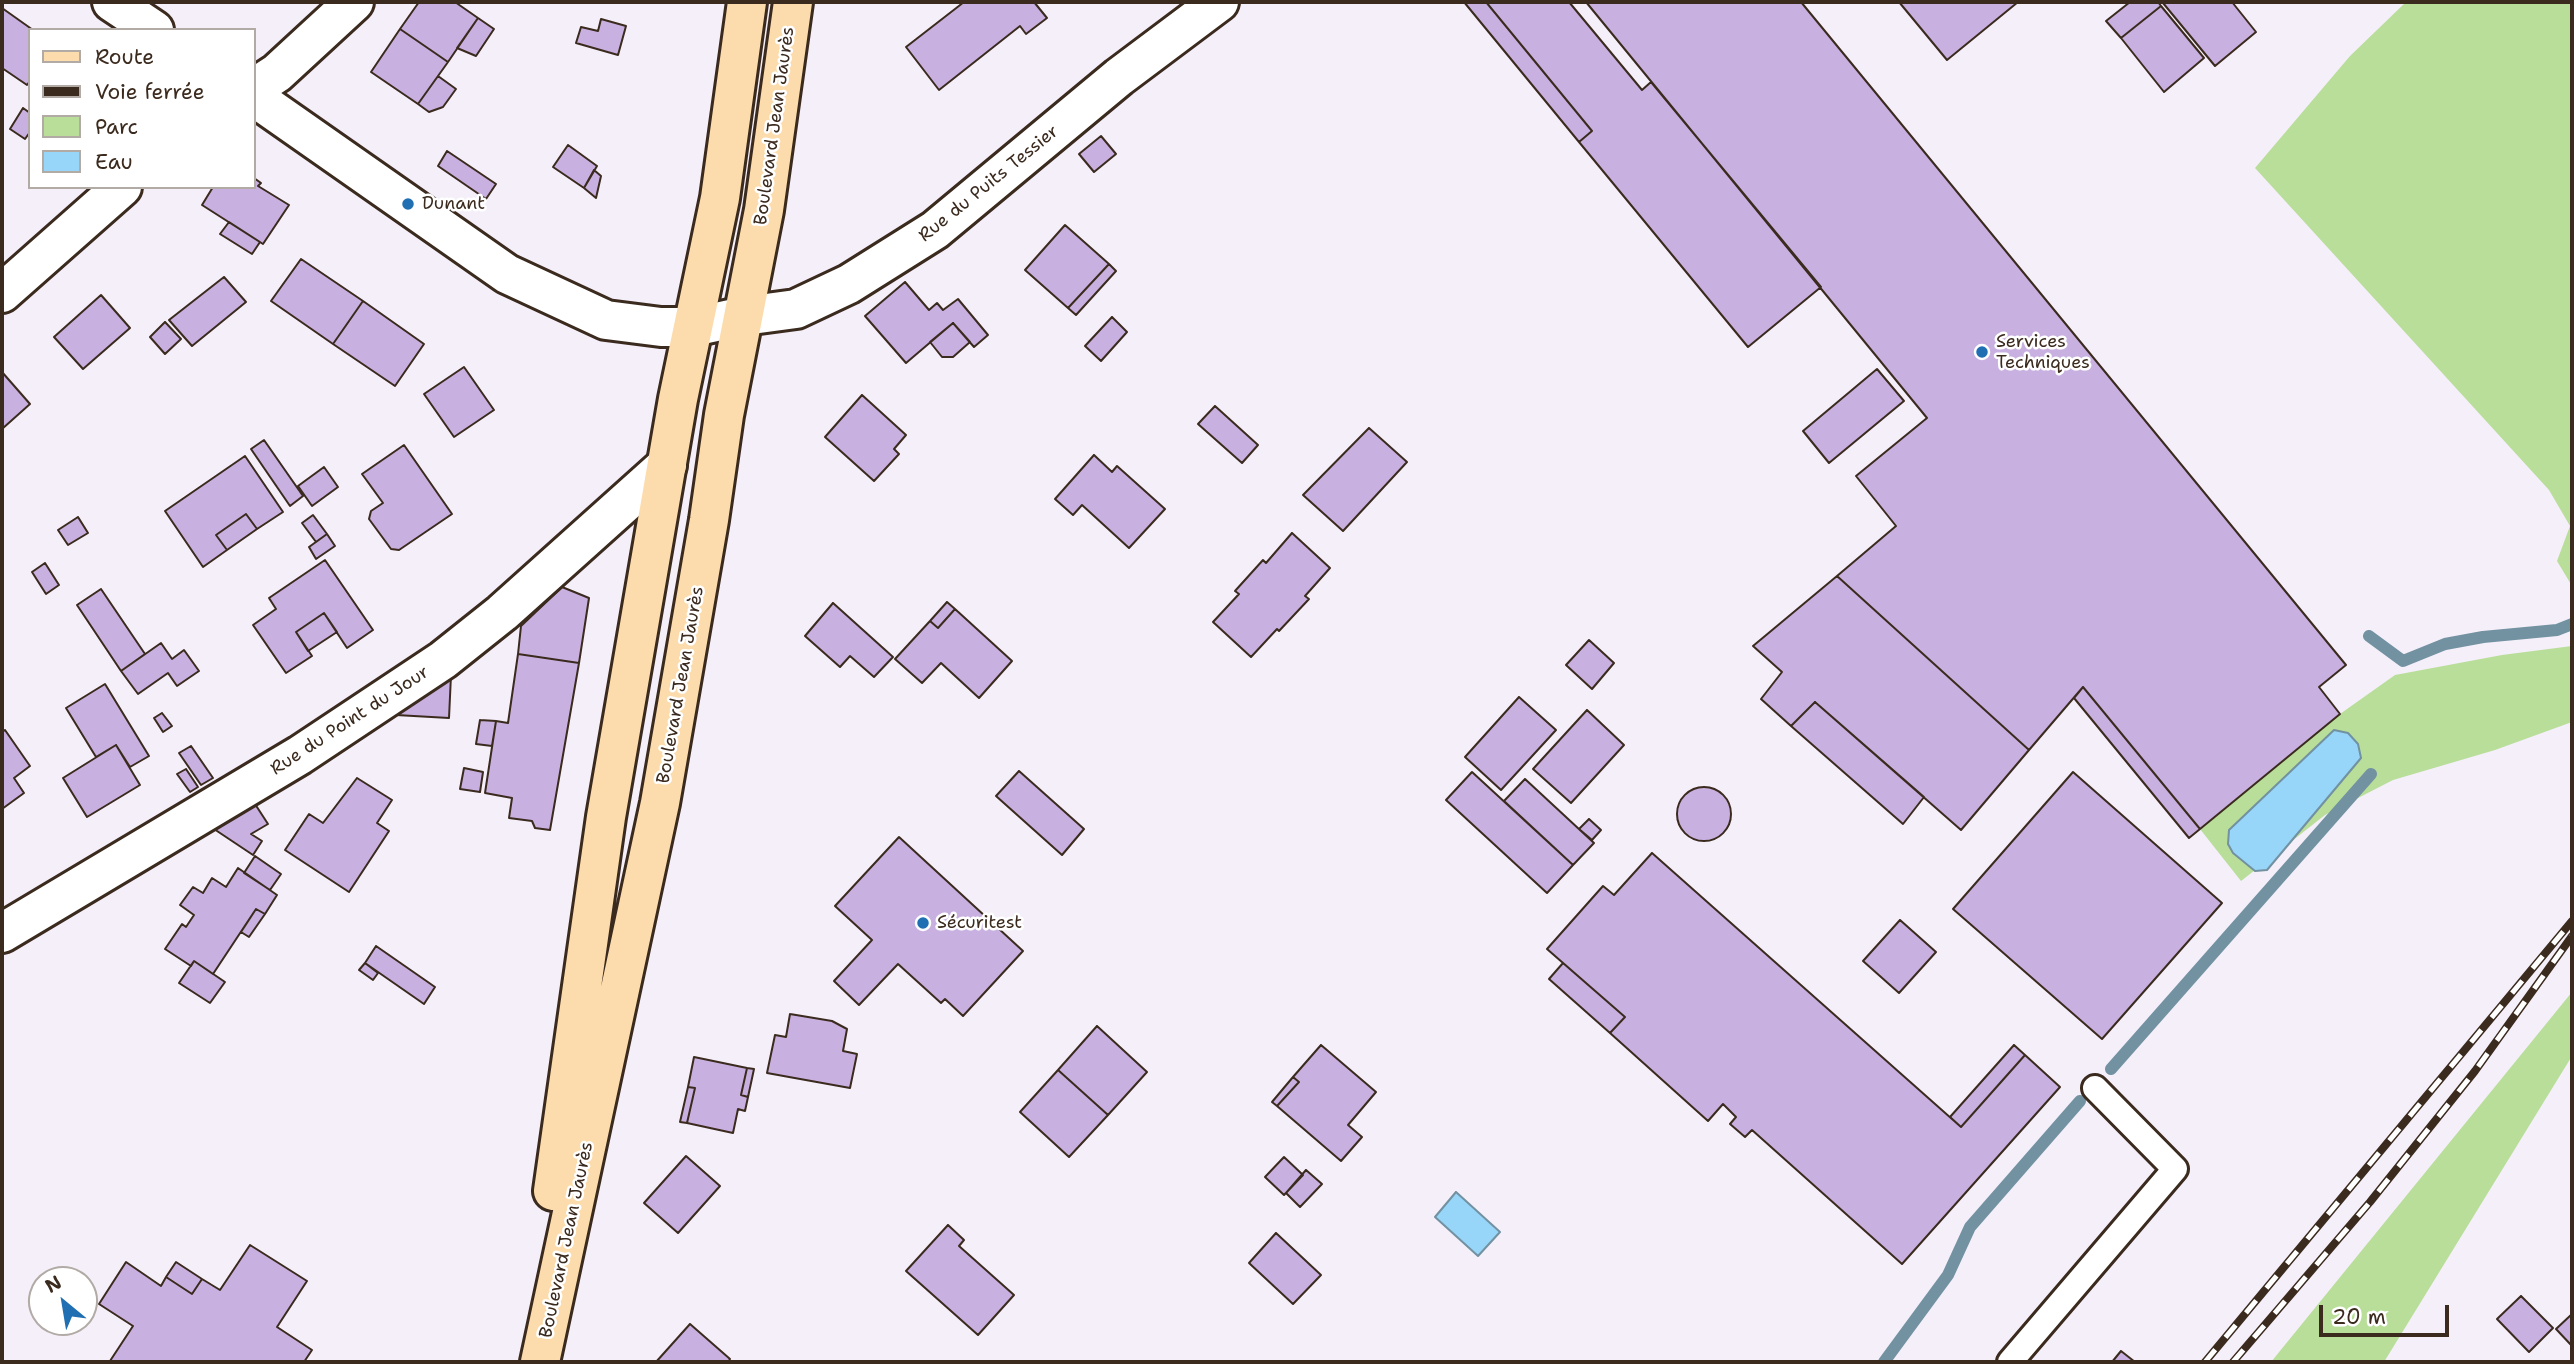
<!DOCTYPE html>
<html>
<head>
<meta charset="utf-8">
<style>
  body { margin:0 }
  #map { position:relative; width:2574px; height:1364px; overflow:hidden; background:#f4eff9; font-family:"Shantell Sans",sans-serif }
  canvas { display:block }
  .frame { position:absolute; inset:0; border:4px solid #3b2a1e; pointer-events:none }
  .legend { position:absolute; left:28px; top:28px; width:228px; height:161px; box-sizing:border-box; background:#fff; border:2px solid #b1aaa5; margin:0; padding:9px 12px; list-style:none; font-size:21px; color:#3b2a1e }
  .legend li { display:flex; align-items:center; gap:14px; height:35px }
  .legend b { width:35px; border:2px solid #b1aaa5 }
  .north { position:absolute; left:28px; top:1266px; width:70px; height:70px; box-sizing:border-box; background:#fff; border:2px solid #b1aaa5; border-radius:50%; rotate:330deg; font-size:19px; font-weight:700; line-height:28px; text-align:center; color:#3b2a1e }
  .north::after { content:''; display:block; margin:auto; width:24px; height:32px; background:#1f6fb2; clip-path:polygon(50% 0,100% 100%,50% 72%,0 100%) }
  .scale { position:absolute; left:2319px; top:1305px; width:130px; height:32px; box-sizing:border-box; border:4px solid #3b2a1e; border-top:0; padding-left:9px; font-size:21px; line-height:24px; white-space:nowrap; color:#3b2a1e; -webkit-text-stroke:5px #fff; paint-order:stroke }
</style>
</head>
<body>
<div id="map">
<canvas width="2574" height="1364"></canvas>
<div class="frame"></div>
<ul class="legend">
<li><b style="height:9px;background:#fcdcac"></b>Route</li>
<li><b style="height:9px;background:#3b2a1e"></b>Voie ferrée</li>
<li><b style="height:19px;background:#b8de99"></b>Parc</li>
<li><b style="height:19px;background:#97d6f9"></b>Eau</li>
</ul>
<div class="north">N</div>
<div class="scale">20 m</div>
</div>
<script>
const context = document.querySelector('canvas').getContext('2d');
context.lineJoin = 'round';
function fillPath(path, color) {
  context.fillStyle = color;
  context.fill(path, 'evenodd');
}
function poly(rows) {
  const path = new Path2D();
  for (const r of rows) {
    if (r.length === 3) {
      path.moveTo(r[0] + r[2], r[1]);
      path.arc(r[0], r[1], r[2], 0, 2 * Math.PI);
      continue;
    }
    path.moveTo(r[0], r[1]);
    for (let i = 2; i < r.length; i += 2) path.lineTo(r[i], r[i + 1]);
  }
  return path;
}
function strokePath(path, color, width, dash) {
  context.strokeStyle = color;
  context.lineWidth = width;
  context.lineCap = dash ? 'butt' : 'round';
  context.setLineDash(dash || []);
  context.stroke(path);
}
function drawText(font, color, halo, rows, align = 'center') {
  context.font = font + ' "Shantell Sans",sans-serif';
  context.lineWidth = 5;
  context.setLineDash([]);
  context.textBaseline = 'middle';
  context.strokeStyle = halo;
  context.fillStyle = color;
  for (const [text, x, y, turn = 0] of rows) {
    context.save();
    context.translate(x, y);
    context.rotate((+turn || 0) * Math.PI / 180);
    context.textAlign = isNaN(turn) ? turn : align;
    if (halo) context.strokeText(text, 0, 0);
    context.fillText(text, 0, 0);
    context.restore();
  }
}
const green = poly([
  [2406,2,2572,2,2572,586,2557,561,2570,526,2549,490,2255,168,2350,56],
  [2572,646,2572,722,2495,750,2393,780,2325,815,2241,881,2200,829,2340,714,2395,675,2502,655],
  [2572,992,2572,1056,2384,1362,2271,1362]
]);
const water = poly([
  [2334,730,2348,733,2358,744,2361,758,2267,870,2255,871,2233,853,2228,844,2229,830,2334,730],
  [1456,1192,1500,1232,1478,1256,1435,1217,1456,1192]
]);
const stream = poly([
  [2369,636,2403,661,2445,644,2483,637,2557,630,2572,624],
  [2111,1069,2371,774],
  [1884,1362,1948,1275,1970,1227,2080,1101]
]);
const building = poly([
  [419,2,455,2,478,18,448,62,400,29,419,2],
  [964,2,1034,2,1047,18,1026,34,1020,26,939,90,906,47,964,2],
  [1464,2,1486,2,1592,131,1579,142,1464,2],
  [1486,2,1569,2,1642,90,1651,82,1821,287,1748,347,1579,142,1592,131,1486,2],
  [1586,2,1801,2,2346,665,2319,687,2340,714,2200,829,2083,687,2029,750,1837,576,1896,526,1856,476,1927,418,1586,2],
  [1899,2,2018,2,1947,60,1899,2],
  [2130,2,2158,2,2161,6,2121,38,2106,21,2130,2],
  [2165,2,2232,2,2256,32,2215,66,2163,3,2165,2],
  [2161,6,2204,58,2164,92,2121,38,2161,6],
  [2,8,33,30,30,30,30,81,27,85,2,68,2,8],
  [478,18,494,29,476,56,457,48,478,18],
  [601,19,626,26,618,55,576,43,581,27,598,31,601,19],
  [400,29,448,62,418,104,371,72,400,29],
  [438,76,456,89,443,107,429,112,418,104,438,76],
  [23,108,30,113,30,132,25,139,10,129,23,108],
  [1101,136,1116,154,1094,172,1079,154,1101,136],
  [568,145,597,166,584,188,553,167,568,145],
  [447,151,496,184,486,199,438,166,447,151],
  [594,170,601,176,596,198,584,188,594,170],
  [254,178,261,183,258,186,289,205,263,244,202,205,213,187,254,187,254,178],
  [229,222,260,242,252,254,220,234,229,222],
  [1065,225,1109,264,1068,308,1025,270,1065,225],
  [301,259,363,301,333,344,271,301,301,259],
  [1109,264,1116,271,1076,315,1068,308,1109,264],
  [224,277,246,302,192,346,169,320,224,277],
  [905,282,929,310,937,303,943,310,958,299,988,335,974,347,953,323,906,363,865,316,905,282],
  [101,295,130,328,83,369,54,337,101,295],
  [363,301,424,344,395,386,333,344,363,301],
  [1112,317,1127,332,1101,361,1085,346,1112,317],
  [165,322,181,339,165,354,150,337,165,322],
  [953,323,970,342,953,357,942,357,930,342,953,323],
  [464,367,494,410,454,437,424,394,464,367],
  [1877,369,1904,401,1829,463,1803,431,1877,369],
  [2,372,30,404,2,429,2,372],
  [862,395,906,435,894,449,899,454,874,481,825,437,862,395],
  [1215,406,1258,445,1242,463,1198,424,1215,406],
  [1369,428,1407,462,1343,531,1303,495,1369,428],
  [264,440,303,496,290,506,251,449,264,440],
  [404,445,452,514,399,550,391,549,369,519,371,511,383,503,362,474,404,445],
  [1094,455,1112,472,1117,466,1165,509,1129,548,1082,505,1073,515,1055,499,1094,455],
  [245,456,283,512,257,529,246,514,216,535,227,550,203,567,165,511,245,456],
  [324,467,338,487,312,506,298,486,324,467],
  [246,514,257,529,227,550,216,535,246,514],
  [313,515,327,534,316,542,302,523,313,515],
  [78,517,88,533,68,545,58,530,78,517],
  [1292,533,1330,568,1305,596,1309,599,1279,631,1277,629,1251,657,1213,622,1239,594,1235,591,1263,560,1266,563,1292,533],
  [327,534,335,546,316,559,309,547,327,534],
  [325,560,373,630,347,648,324,613,296,632,312,656,286,673,253,625,276,609,269,598,325,560],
  [45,563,59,585,46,594,32,572,45,563],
  [1837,576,2029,750,1961,830,1815,702,1791,726,1761,699,1782,672,1753,646,1837,576],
  [562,587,589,598,579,663,518,654,521,626,562,587],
  [101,589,145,654,121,671,77,605,101,589],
  [947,602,955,609,938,628,930,621,947,602],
  [833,603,893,657,874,677,850,656,840,667,805,636,833,603],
  [955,609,1012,661,979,698,941,663,922,683,895,659,930,621,938,628,955,609],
  [324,613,337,632,308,651,296,632,324,613],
  [1589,640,1614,663,1592,689,1566,665,1589,640],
  [161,643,172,659,184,650,199,671,177,686,168,673,138,694,121,671,161,643],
  [518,654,579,663,550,830,535,828,532,821,509,818,512,798,485,793,496,721,508,723,518,654],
  [451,675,449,718,396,715,451,675],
  [105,684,149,756,130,767,116,745,96,757,66,708,105,684],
  [2083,687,2200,829,2189,838,2074,698,2083,687],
  [1519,697,1556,730,1501,790,1465,757,1519,697],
  [1815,702,1924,797,1903,824,1791,726,1815,702],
  [1587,710,1624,745,1571,803,1533,769,1587,710],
  [162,713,172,726,163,732,154,718,162,713],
  [480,720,496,721,492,746,476,744,480,720],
  [5,730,30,766,14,778,24,793,2,809,2,732,5,730],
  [116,745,140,785,87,817,63,778,116,745],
  [191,746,213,778,201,785,179,753,191,746],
  [464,768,483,772,480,792,460,789,464,768],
  [186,769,198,787,190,792,177,774,186,769],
  [1019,771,1084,829,1062,855,996,796,1019,771],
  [1472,772,1573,865,1547,893,1446,800,1472,772],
  [2073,772,2222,903,2102,1039,1953,909,2073,772],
  [357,778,392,800,377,823,389,831,349,892,285,850,309,814,323,823,357,778],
  [1525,779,1594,843,1573,865,1504,801,1525,779],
  [1704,814,27],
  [255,804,268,824,251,834,262,841,253,855,214,829,255,804],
  [1589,819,1601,830,1592,840,1579,829,1589,819],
  [899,837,1023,951,963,1016,945,999,941,1003,898,964,859,1005,834,981,872,940,835,906,899,837],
  [1652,853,1961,1127,2025,1055,2060,1087,1902,1264,1752,1130,1745,1137,1730,1124,1736,1117,1723,1104,1708,1121,1610,1033,1625,1017,1547,949,1603,886,1614,895,1652,853],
  [255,856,281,874,270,890,244,873,255,856],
  [238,868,277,895,265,914,256,909,213,974,194,961,191,966,165,949,182,924,186,927,194,915,180,905,193,887,203,893,212,878,226,887,238,868],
  [256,909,265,914,249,937,241,932,256,909],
  [1900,920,1936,952,1899,993,1863,961,1900,920],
  [376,946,435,987,424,1004,365,963,376,946],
  [194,961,225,982,210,1003,179,983,194,961],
  [365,963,378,973,373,980,359,970,365,963],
  [1563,963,1625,1017,1610,1033,1549,979,1563,963],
  [790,1014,832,1021,847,1029,843,1051,857,1054,850,1088,767,1073,775,1035,786,1037,790,1014],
  [1097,1026,1147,1072,1108,1115,1058,1070,1097,1026],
  [1321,1045,1376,1092,1348,1125,1362,1137,1341,1161,1277,1106,1299,1082,1293,1077,1321,1045],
  [2014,1045,2025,1055,1961,1127,1950,1117,2014,1045],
  [694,1057,747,1068,741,1095,748,1097,745,1111,738,1109,733,1133,687,1123,695,1088,688,1087,694,1057],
  [747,1068,754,1069,748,1097,741,1095,747,1068],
  [1058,1070,1108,1115,1069,1157,1020,1112,1058,1070],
  [1293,1077,1299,1082,1277,1106,1272,1102,1293,1077],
  [688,1087,695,1088,687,1123,680,1122,688,1087],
  [686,1156,720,1186,678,1233,644,1203,686,1156],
  [1284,1157,1303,1175,1284,1195,1265,1177,1284,1157],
  [1306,1170,1322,1184,1300,1207,1286,1193,1306,1170],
  [948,1225,964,1240,959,1246,1014,1295,978,1335,906,1271,948,1225],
  [1276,1233,1321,1275,1293,1304,1249,1263,1276,1233],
  [250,1245,307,1281,277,1327,312,1350,304,1362,110,1361,133,1326,99,1304,126,1262,161,1286,166,1277,192,1294,202,1279,220,1290,250,1245],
  [176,1262,202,1279,192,1294,166,1277,176,1262],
  [2521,1296,2553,1328,2529,1352,2497,1319,2521,1296],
  [2572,1314,2572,1346,2556,1329,2572,1314],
  [690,1324,730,1359,728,1362,656,1362,690,1324],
  [2121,1351,2135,1362,2112,1362,2121,1351]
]);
const service = poly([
  [2010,1362,2175,1169,2095,1088]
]);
const minor = poly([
  [254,88,277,73,354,2],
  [2,293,122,187],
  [744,316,796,309,849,284,935,230,1119,77,1219,2],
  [2,933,300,755,443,660,502,613,667,465]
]);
const tertiary = poly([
  [112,2,154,30],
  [254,97,507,274,606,320,661,327,693,327,744,316]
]);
const primary = poly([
  [553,1191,606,817,678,399,720,198,747,2],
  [540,1362,660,803,709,520,724,415,764,210,793,2]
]);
const rail = poly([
  [2205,1362,2572,921],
  [2233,1362,2370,1202,2475,1071,2572,936]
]);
const markers = [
  [408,204,7,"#1f6fb2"],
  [1982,352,7,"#1f6fb2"],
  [923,923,7,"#1f6fb2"]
];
const streetNames = [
  ["Boulevard Jean Jaurès",775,126,-82],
  ["Rue du Puits Tessier",989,184,-39],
  ["Boulevard Jean Jaurès",681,685,-80],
  ["Rue du Point du Jour",350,721,-33],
  ["Boulevard Jean Jaurès",567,1240,-78]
];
const poiNames = [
  ["Dunant",422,204],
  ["Services",1996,342],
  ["Techniques",1996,363],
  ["Sécuritest",937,923]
];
fillPath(green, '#b8de99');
fillPath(water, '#97d6f9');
strokePath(water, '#7291a1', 2);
strokePath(stream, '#7291a1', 12);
fillPath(building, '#c8b1e0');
strokePath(building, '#3b2a1e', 2);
strokePath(service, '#3b2a1e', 30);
strokePath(minor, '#3b2a1e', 44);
strokePath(tertiary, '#3b2a1e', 44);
strokePath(primary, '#3b2a1e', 44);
strokePath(service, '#fff', 24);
strokePath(minor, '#fff', 38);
strokePath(tertiary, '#fff', 38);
strokePath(primary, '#fcdcac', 38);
strokePath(rail, '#3b2a1e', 8);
strokePath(rail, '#fff', 5, [16]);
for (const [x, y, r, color] of markers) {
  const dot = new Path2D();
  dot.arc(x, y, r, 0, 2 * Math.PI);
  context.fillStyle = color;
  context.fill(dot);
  strokePath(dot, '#fff', 2.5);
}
drawText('18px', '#3b2a1e', '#fff', streetNames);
drawText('18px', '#3b2a1e', '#fff', poiNames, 'left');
</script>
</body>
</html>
